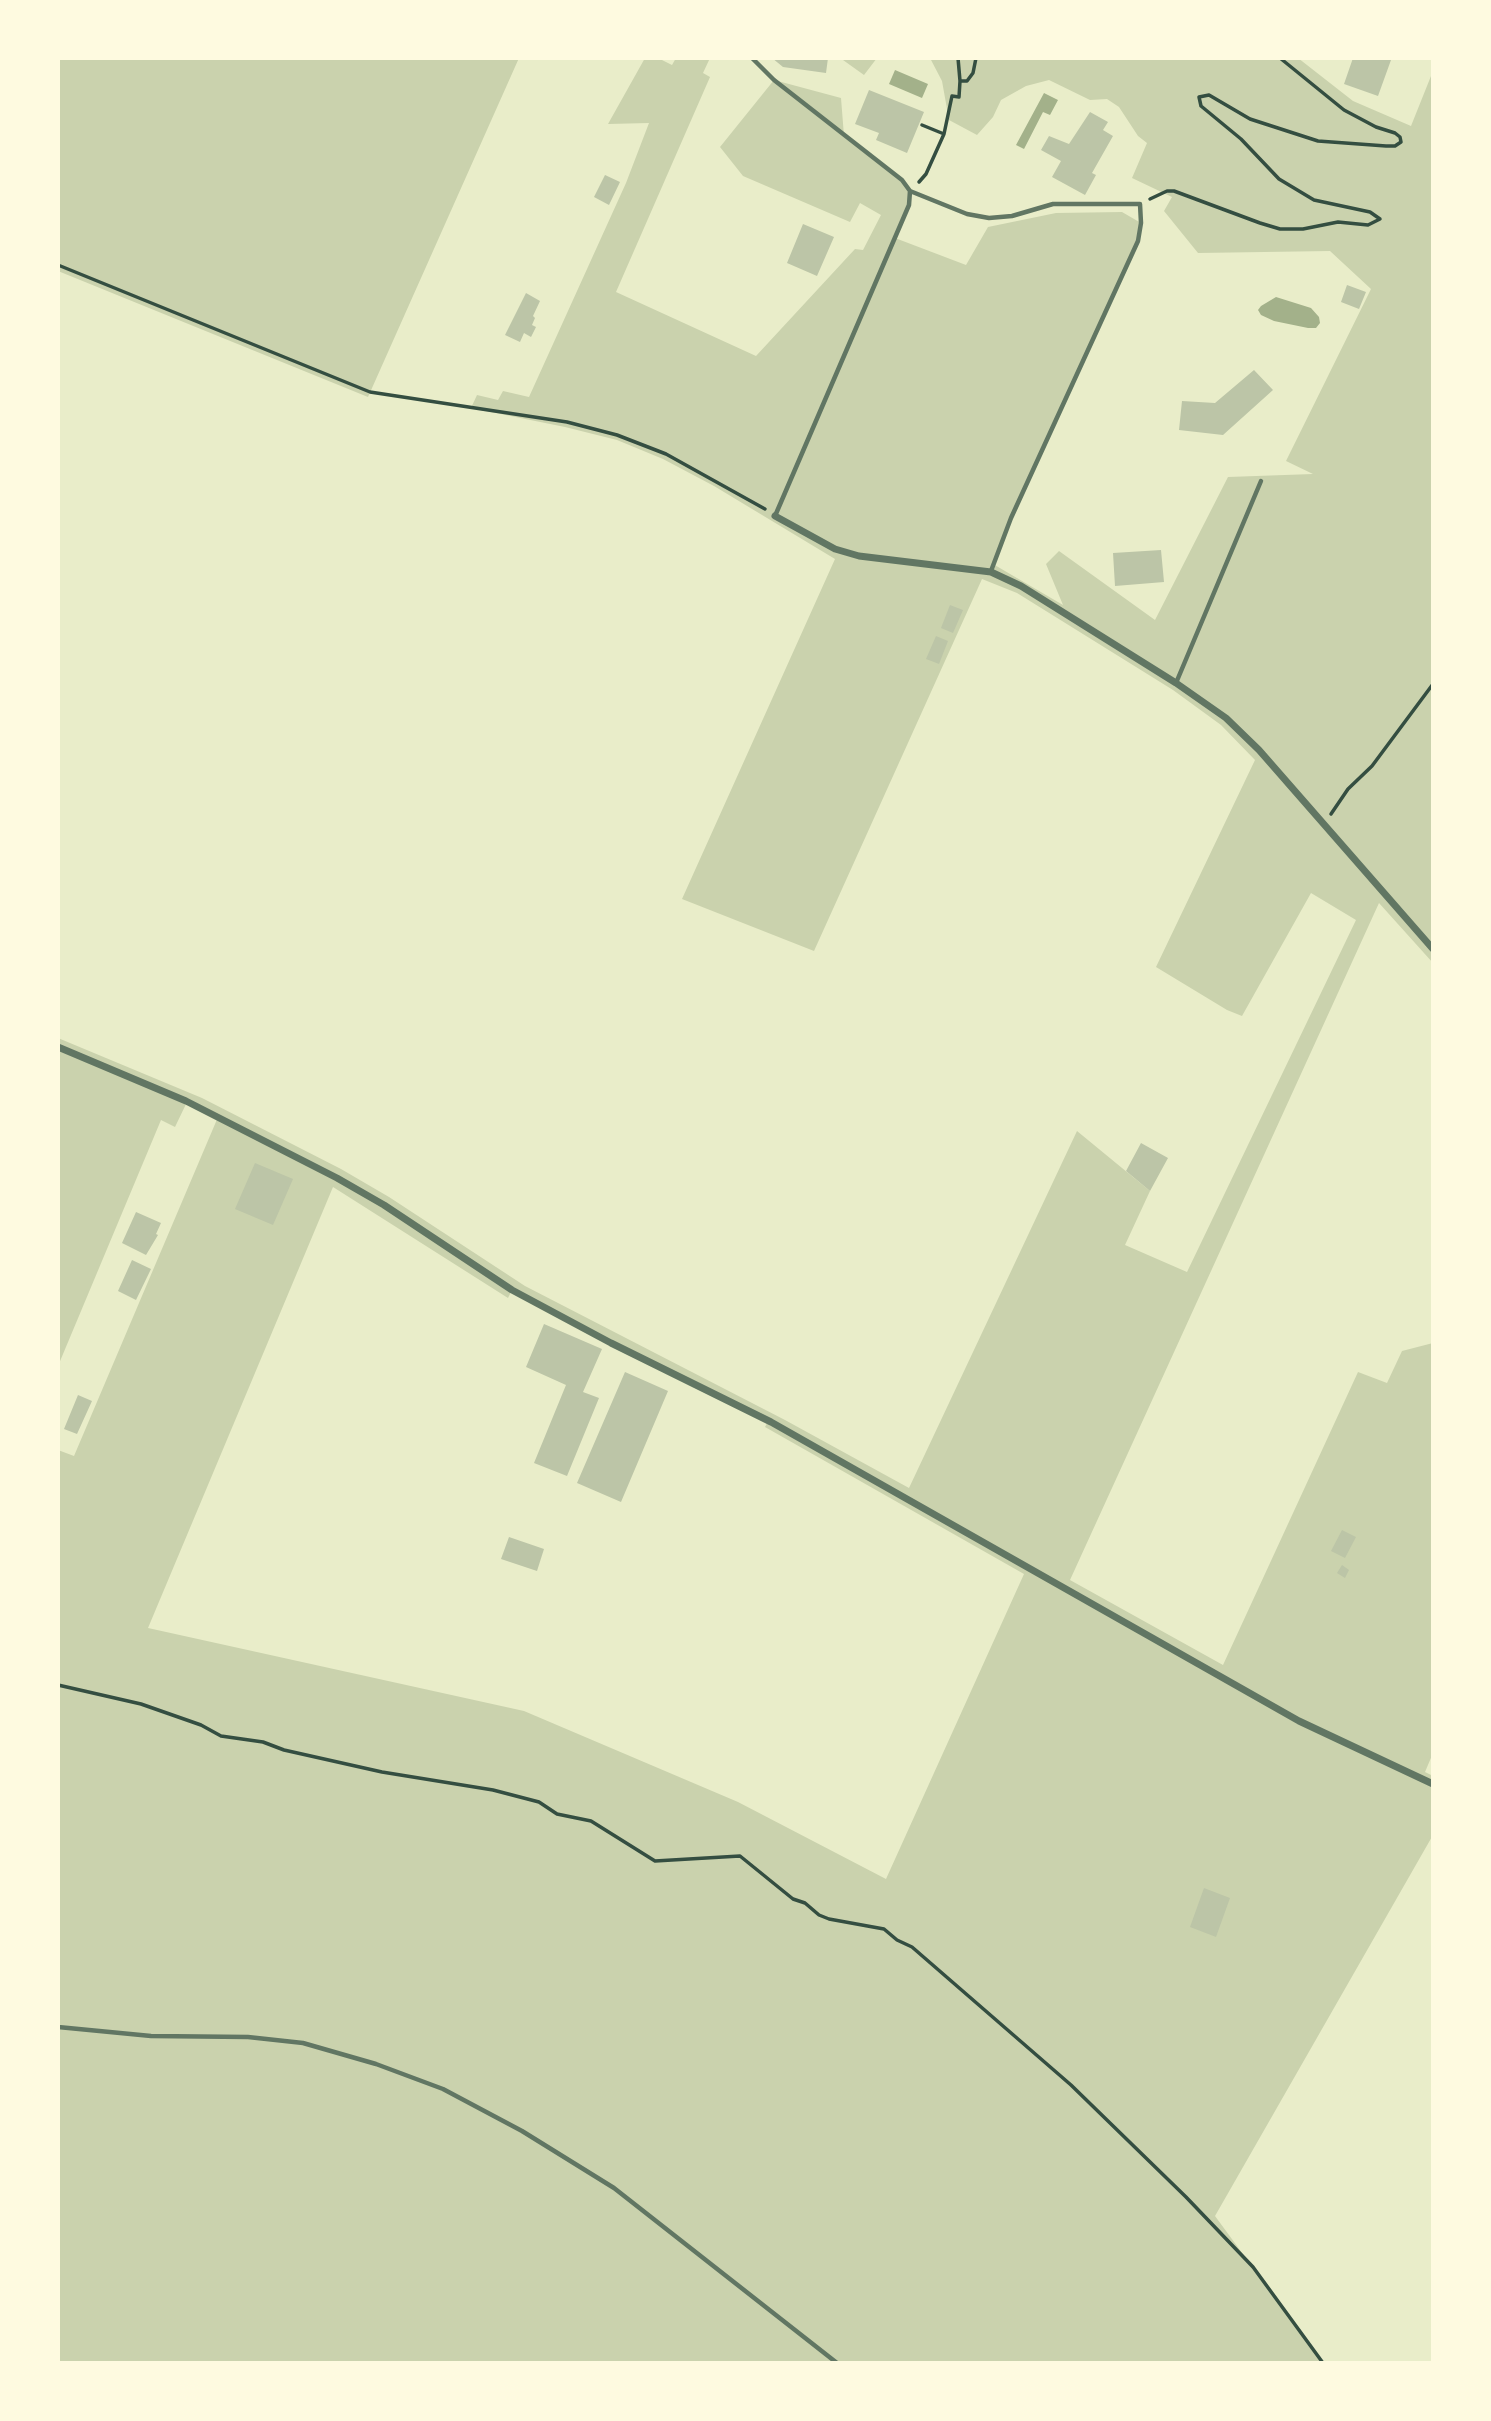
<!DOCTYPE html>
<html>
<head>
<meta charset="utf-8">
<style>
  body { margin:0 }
  #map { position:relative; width:1491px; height:2421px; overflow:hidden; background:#e9edc9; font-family:"PT Serif",serif }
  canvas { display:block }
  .frame { position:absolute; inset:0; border:60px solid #fefae0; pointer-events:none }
</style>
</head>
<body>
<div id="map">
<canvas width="1491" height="2421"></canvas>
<div class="frame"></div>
</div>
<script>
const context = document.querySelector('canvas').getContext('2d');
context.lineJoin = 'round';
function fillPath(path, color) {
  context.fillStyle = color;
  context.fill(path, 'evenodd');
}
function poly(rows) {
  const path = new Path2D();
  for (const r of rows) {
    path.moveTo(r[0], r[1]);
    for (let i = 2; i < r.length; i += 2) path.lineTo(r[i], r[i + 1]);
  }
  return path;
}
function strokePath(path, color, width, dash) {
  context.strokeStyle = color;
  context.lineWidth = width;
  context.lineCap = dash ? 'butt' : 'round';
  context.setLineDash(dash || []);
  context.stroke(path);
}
const green = poly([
  [58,58,519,58,368,397,58,271],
  [645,58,658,58,672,65,676,58,710,58,703,73,710,77,616,292,756,356,855,249,863,250,881,215,860,203,850,222,743,176,720,147,774,80,841,98,844,136,902,180,910,191,909,205,895,238,966,265,988,227,1056,213,1122,212,1141,223,1138,241,1011,518,993,564,1063,605,1046,564,1059,551,1155,620,1228,477,1313,474,1286,461,1371,289,1330,251,1198,253,1164,211,1172,197,1132,178,1147,143,1138,136,1119,107,1107,99,1090,100,1049,80,1026,86,1001,100,993,117,977,135,949,120,942,81,930,58,1298,58,1353,101,1411,126,1433,71,1433,963,1379,903,1070,1580,1223,1665,1358,1372,1387,1383,1402,1351,1433,1343,1433,1753,1425,1772,1433,1776,1433,1835,1215,2216,1323,2363,58,2363,58,1450,74,1456,218,1117,187,1102,175,1127,161,1120,58,1366,58,1038,202,1098,341,1169,389,1197,525,1286,785,1420,909,1488,1077,1131,1150,1191,1125,1245,1187,1272,1356,920,1311,893,1242,1016,1227,1010,1156,967,1255,760,1221,725,1173,690,1017,593,982,579,814,951,682,899,835,559,714,486,663,459,617,440,565,427,471,408,477,395,498,400,503,391,529,397,626,183,649,123,608,124],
  [333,1187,508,1298,512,1290,768,1421,765,1427,1024,1574,886,1879,738,1802,524,1711,148,1628],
  [843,58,877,58,864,75,843,60]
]);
const water = poly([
  [895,70,928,84,922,98,889,84],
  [1044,93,1058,100,1050,115,1043,112,1024,149,1016,145],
  [1276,297,1311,308,1319,317,1320,323,1316,328,1308,328,1274,321,1261,315,1258,310,1261,306]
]);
const building = poly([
  [772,58,828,58,826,73,783,67],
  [1353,58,1391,60,1378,96,1344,84],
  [869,90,924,112,907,153,876,140,879,133,855,124],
  [1090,112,1108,122,1103,130,1113,136,1092,173,1096,175,1085,195,1052,177,1061,161,1041,150,1049,136,1069,144],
  [605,175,620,182,609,205,594,197],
  [803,224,834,237,817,276,787,263],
  [1347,285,1366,292,1359,309,1341,302],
  [526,293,540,301,533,316,535,318,532,325,536,327,531,337,524,333,520,342,505,335],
  [1254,370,1273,390,1223,435,1179,430,1182,401,1215,403],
  [1161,550,1164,582,1115,586,1113,553],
  [950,605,963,610,953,633,941,628],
  [936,636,948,641,939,664,926,659],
  [1141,1143,1168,1158,1150,1191,1126,1171],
  [255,1163,293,1179,273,1225,235,1209],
  [136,1212,161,1223,156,1234,158,1235,146,1255,122,1243],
  [132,1260,151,1269,136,1300,118,1291],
  [544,1324,602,1349,583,1392,599,1398,567,1476,534,1463,566,1385,526,1367],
  [625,1372,668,1391,621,1502,577,1483],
  [78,1395,92,1401,77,1434,64,1429],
  [1342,1530,1356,1537,1345,1558,1331,1551],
  [509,1537,544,1549,537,1571,501,1559],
  [1342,1565,1349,1570,1345,1578,1337,1573],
  [1204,1888,1230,1898,1216,1937,1190,1927]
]);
const path = poly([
  [960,81,967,81,973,73,976,58],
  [944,134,952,96,959,97,960,81,958,58],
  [919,182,926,174,944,134,922,125],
  [1150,199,1167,191,1174,191,1260,223,1280,229,1303,229,1338,222,1368,225,1380,219,1370,212,1314,200,1279,179,1241,139,1201,106,1199,97,1209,95,1250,119,1318,141,1386,146,1395,146,1401,142,1400,137,1395,133,1376,127,1344,110,1280,58],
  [58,265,370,392,567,422,617,435,666,454,765,509],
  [1331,814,1348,789,1372,766,1433,684],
  [58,1685,141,1704,201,1725,221,1736,263,1742,284,1750,382,1772,493,1790,539,1802,557,1814,591,1821,655,1861,740,1856,793,1899,805,1903,819,1915,829,1919,884,1929,897,1940,912,1947,1071,2085,1186,2197,1253,2267,1323,2363]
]);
const service = poly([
  [752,58,774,80,902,180,910,191,909,205,775,516],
  [910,191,967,214,989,218,1012,216,1053,204,1140,204,1141,223,1138,241,1011,518,991,571],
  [1176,683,1261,481],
  [58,2027,151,2036,248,2037,303,2043,376,2064,443,2089,522,2131,614,2188,837,2363]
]);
const minor = poly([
  [775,516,835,549,859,556,991,572,1021,586,1176,683,1226,718,1259,750,1433,949],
  [58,1047,186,1101,337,1178,384,1205,512,1290,611,1343,771,1422,1299,1721,1433,1784]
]);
fillPath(green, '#cad2ad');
fillPath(water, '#a3b18a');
fillPath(building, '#bcc5a7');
strokePath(path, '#344e41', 3.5);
strokePath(service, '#617663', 4.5);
strokePath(minor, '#617663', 7);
</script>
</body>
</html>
